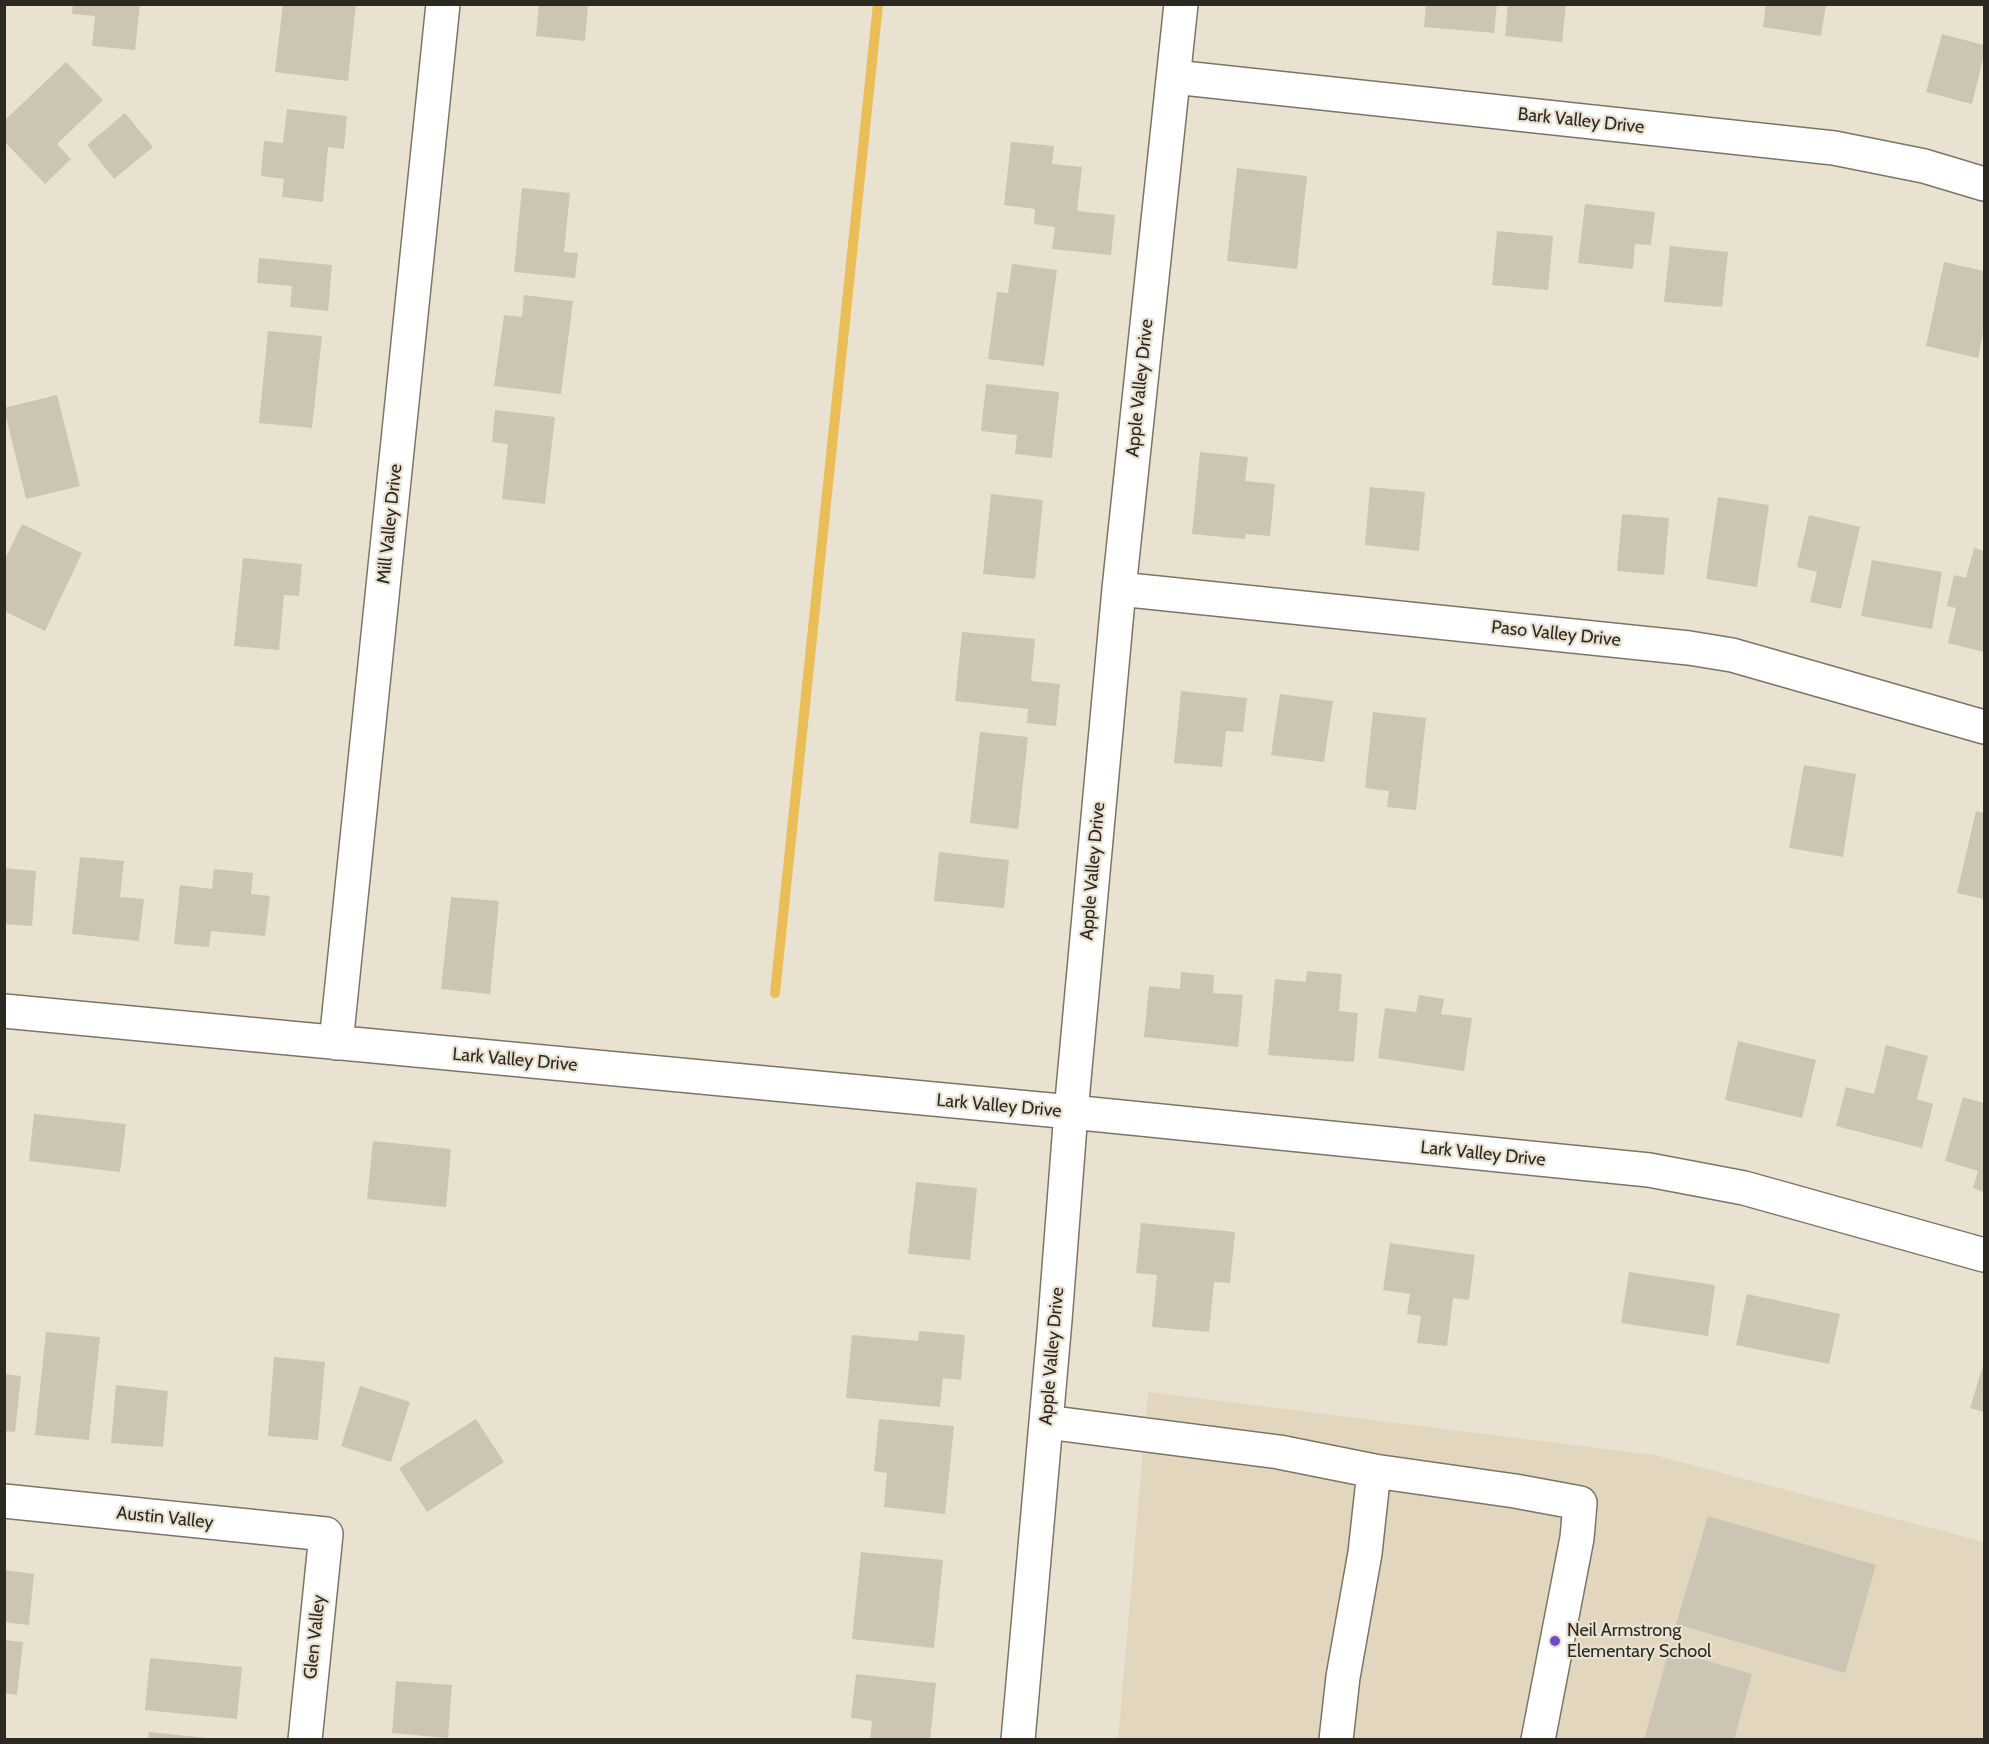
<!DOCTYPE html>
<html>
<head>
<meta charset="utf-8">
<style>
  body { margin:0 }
  #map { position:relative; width:1989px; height:1744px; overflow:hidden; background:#eae2d0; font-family:Cabin,sans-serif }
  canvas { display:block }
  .frame { position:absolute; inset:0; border:6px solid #2c2923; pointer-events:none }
</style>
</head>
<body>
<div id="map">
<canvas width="1989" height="1744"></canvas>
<div class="frame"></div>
</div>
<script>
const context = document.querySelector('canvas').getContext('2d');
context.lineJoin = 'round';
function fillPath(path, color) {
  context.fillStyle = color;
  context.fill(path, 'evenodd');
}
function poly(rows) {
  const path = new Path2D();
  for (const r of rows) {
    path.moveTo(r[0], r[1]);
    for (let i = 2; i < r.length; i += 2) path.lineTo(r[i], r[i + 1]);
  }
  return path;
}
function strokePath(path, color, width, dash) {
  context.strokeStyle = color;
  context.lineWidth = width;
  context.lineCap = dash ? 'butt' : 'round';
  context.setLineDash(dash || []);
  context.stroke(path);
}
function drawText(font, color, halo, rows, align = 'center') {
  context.font = font + ' Cabin,sans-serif';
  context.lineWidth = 4.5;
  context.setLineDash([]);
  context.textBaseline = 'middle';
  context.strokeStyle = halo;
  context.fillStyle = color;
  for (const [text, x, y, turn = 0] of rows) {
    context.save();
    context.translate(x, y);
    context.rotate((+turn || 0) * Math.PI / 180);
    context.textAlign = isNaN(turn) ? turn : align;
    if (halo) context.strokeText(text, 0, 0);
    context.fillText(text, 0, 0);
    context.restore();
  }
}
const built = poly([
  [1148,1392,1654,1455,1984,1542,1984,1739,1118,1740]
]);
const stream = poly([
  [775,993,878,4]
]);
const building = poly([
  [73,4,140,4,135,50,92,46,95,16,72,14],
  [283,4,356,4,348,81,275,72],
  [539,4,588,4,585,41,536,36],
  [1426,4,1497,4,1494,33,1424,27],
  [1508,4,1566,4,1562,42,1505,36],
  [1766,4,1826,4,1821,36,1763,27],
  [1942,34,1984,45,1984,55,1972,104,1926,92],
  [66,62,103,100,57,144,71,159,45,184,4,141,4,121],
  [287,109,347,116,344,149,328,147,323,202,282,197,284,179,261,176,264,141,283,143],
  [125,113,153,147,114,179,87,145],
  [1011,142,1054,146,1052,164,1082,167,1077,211,1115,215,1111,255,1052,249,1055,227,1034,224,1035,209,1004,205],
  [1237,168,1307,176,1297,269,1227,261],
  [522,188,570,193,564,252,578,253,575,278,514,272],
  [1585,204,1655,212,1651,245,1635,244,1633,269,1578,263],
  [1497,231,1553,236,1548,290,1492,285],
  [1670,246,1728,252,1722,307,1664,302],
  [259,258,332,265,328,311,290,307,292,286,257,283],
  [1944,262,1984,271,1984,327,1978,358,1926,346],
  [1012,264,1057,270,1044,366,988,359,997,292,1008,293],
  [524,295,573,301,561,394,494,386,504,315,522,317],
  [268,331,322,336,312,428,259,423],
  [986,384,1059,392,1052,458,1015,454,1017,435,981,431],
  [57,395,80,486,26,499,4,408],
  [495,410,555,417,545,504,502,499,508,444,492,442],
  [1200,452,1248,457,1245,481,1275,484,1270,536,1246,534,1245,539,1192,534],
  [1370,487,1425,492,1419,551,1365,545],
  [991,494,1043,500,1035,579,983,574],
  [1718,497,1769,505,1757,587,1706,579],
  [1622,514,1669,518,1664,575,1617,571],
  [1809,515,1860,527,1841,609,1810,602,1817,572,1797,567],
  [22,524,82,553,45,631,4,611,4,561],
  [1974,548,1984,551,1984,652,1948,643,1956,608,1947,606,1954,575,1966,578],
  [243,558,302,564,299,596,284,595,279,650,234,646],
  [1872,560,1942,572,1932,629,1861,616],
  [962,632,1035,639,1031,681,1060,684,1056,726,1027,723,1028,709,955,701],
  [1181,691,1247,698,1243,732,1226,731,1222,767,1174,763],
  [1280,694,1333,701,1324,762,1271,755],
  [1373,712,1426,718,1416,810,1387,807,1389,791,1365,788],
  [980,732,1028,737,1018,829,970,823],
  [1804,765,1856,774,1843,857,1789,848],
  [1976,811,1984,813,1984,899,1957,893],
  [939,852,1009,860,1004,908,934,901],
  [80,857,124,861,120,897,144,899,139,941,72,934],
  [4,868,36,871,32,926,4,924],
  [214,869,253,873,251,894,270,896,265,936,211,931,209,947,174,944,180,885,212,889],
  [451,897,499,901,490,994,441,989],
  [1307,971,1342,974,1339,1011,1358,1013,1354,1062,1268,1055,1275,979,1306,982],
  [1181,972,1214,975,1213,993,1243,995,1238,1047,1144,1037,1149,986,1180,989],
  [1419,995,1444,999,1441,1014,1472,1018,1464,1071,1378,1058,1385,1008,1416,1012],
  [1738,1041,1816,1060,1802,1118,1725,1100],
  [1886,1045,1928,1056,1917,1099,1933,1104,1922,1148,1836,1126,1846,1087,1874,1094],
  [1963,1097,1984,1103,1984,1192,1973,1188,1978,1171,1945,1161],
  [34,1114,126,1124,120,1172,29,1161],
  [373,1141,451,1149,446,1207,367,1199],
  [916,1182,977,1188,970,1260,908,1254],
  [1141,1223,1235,1232,1230,1283,1214,1282,1209,1332,1152,1327,1157,1275,1136,1273],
  [1390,1243,1475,1255,1469,1300,1453,1298,1447,1346,1417,1343,1421,1316,1407,1314,1410,1294,1383,1290],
  [1629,1272,1715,1285,1708,1336,1621,1323],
  [1747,1294,1840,1314,1829,1364,1736,1345],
  [919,1331,965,1335,961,1380,943,1378,940,1407,846,1398,852,1335,918,1341],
  [46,1332,100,1337,89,1440,35,1435],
  [274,1357,325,1362,318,1440,268,1436],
  [1984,1362,1984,1412,1970,1408],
  [4,1374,21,1376,15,1432,4,1431],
  [116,1385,168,1391,163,1447,111,1443],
  [360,1386,410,1402,391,1462,341,1446],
  [476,1419,504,1462,427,1512,399,1468],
  [879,1419,954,1426,945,1514,884,1507,887,1473,874,1471],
  [1708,1516,1876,1565,1845,1673,1676,1624],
  [861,1552,943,1560,934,1648,852,1639],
  [4,1570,34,1574,29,1625,4,1622],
  [4,1640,23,1642,17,1695,4,1693],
  [1669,1650,1752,1674,1734,1740,1644,1740],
  [150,1658,242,1667,237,1719,145,1710],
  [856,1674,936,1683,930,1740,870,1740,872,1721,851,1718],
  [396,1681,452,1685,448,1738,392,1733],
  [149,1732,207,1738,207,1740,148,1740]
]);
const minor = poly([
  [1174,77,1834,148,1924,166,1984,184],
  [1119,589,1689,648,1732,655,1984,727],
  [4,1011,1071,1112,1649,1170,1744,1188,1984,1255],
  [336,1043,443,4],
  [1046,1422,1279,1452,1374,1471,1365,1553,1343,1677,1336,1740],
  [1374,1471,1515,1491,1580,1503,1577,1538,1538,1740],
  [4,1501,326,1534,305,1740],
  [1018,1740,1055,1320,1071,1112,1119,589,1181,4]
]);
const markers = [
  [1555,1641,6,"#6d4dc7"]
];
const streetNames = [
  ["Bark Valley Drive",1581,121,6],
  ["Apple Valley Drive",1140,388,-84],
  ["Mill Valley Drive",390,524,-84],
  ["Paso Valley Drive",1556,634,6],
  ["Apple Valley Drive",1093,871,-85],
  ["Lark Valley Drive",515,1060,5],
  ["Lark Valley Drive",999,1106,5],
  ["Lark Valley Drive",1483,1154,6],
  ["Apple Valley Drive",1052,1356,-85],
  ["Austin Valley",165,1518,6],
  ["Glen Valley",315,1637,-84]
];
const poiNames = [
  ["Neil Armstrong",1567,1631],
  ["Elementary School",1567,1652]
];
fillPath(built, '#e2d7be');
strokePath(stream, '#e9be56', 10);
fillPath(building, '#cdc5b4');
strokePath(minor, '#7c7565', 36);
strokePath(minor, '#fff', 33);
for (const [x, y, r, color] of markers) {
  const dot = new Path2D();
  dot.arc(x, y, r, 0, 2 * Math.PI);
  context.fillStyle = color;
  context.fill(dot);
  strokePath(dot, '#eae2d0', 2);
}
drawText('18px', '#2c2923', '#eae2d0', streetNames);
drawText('18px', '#2c2923', '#eae2d0', poiNames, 'left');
</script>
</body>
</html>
